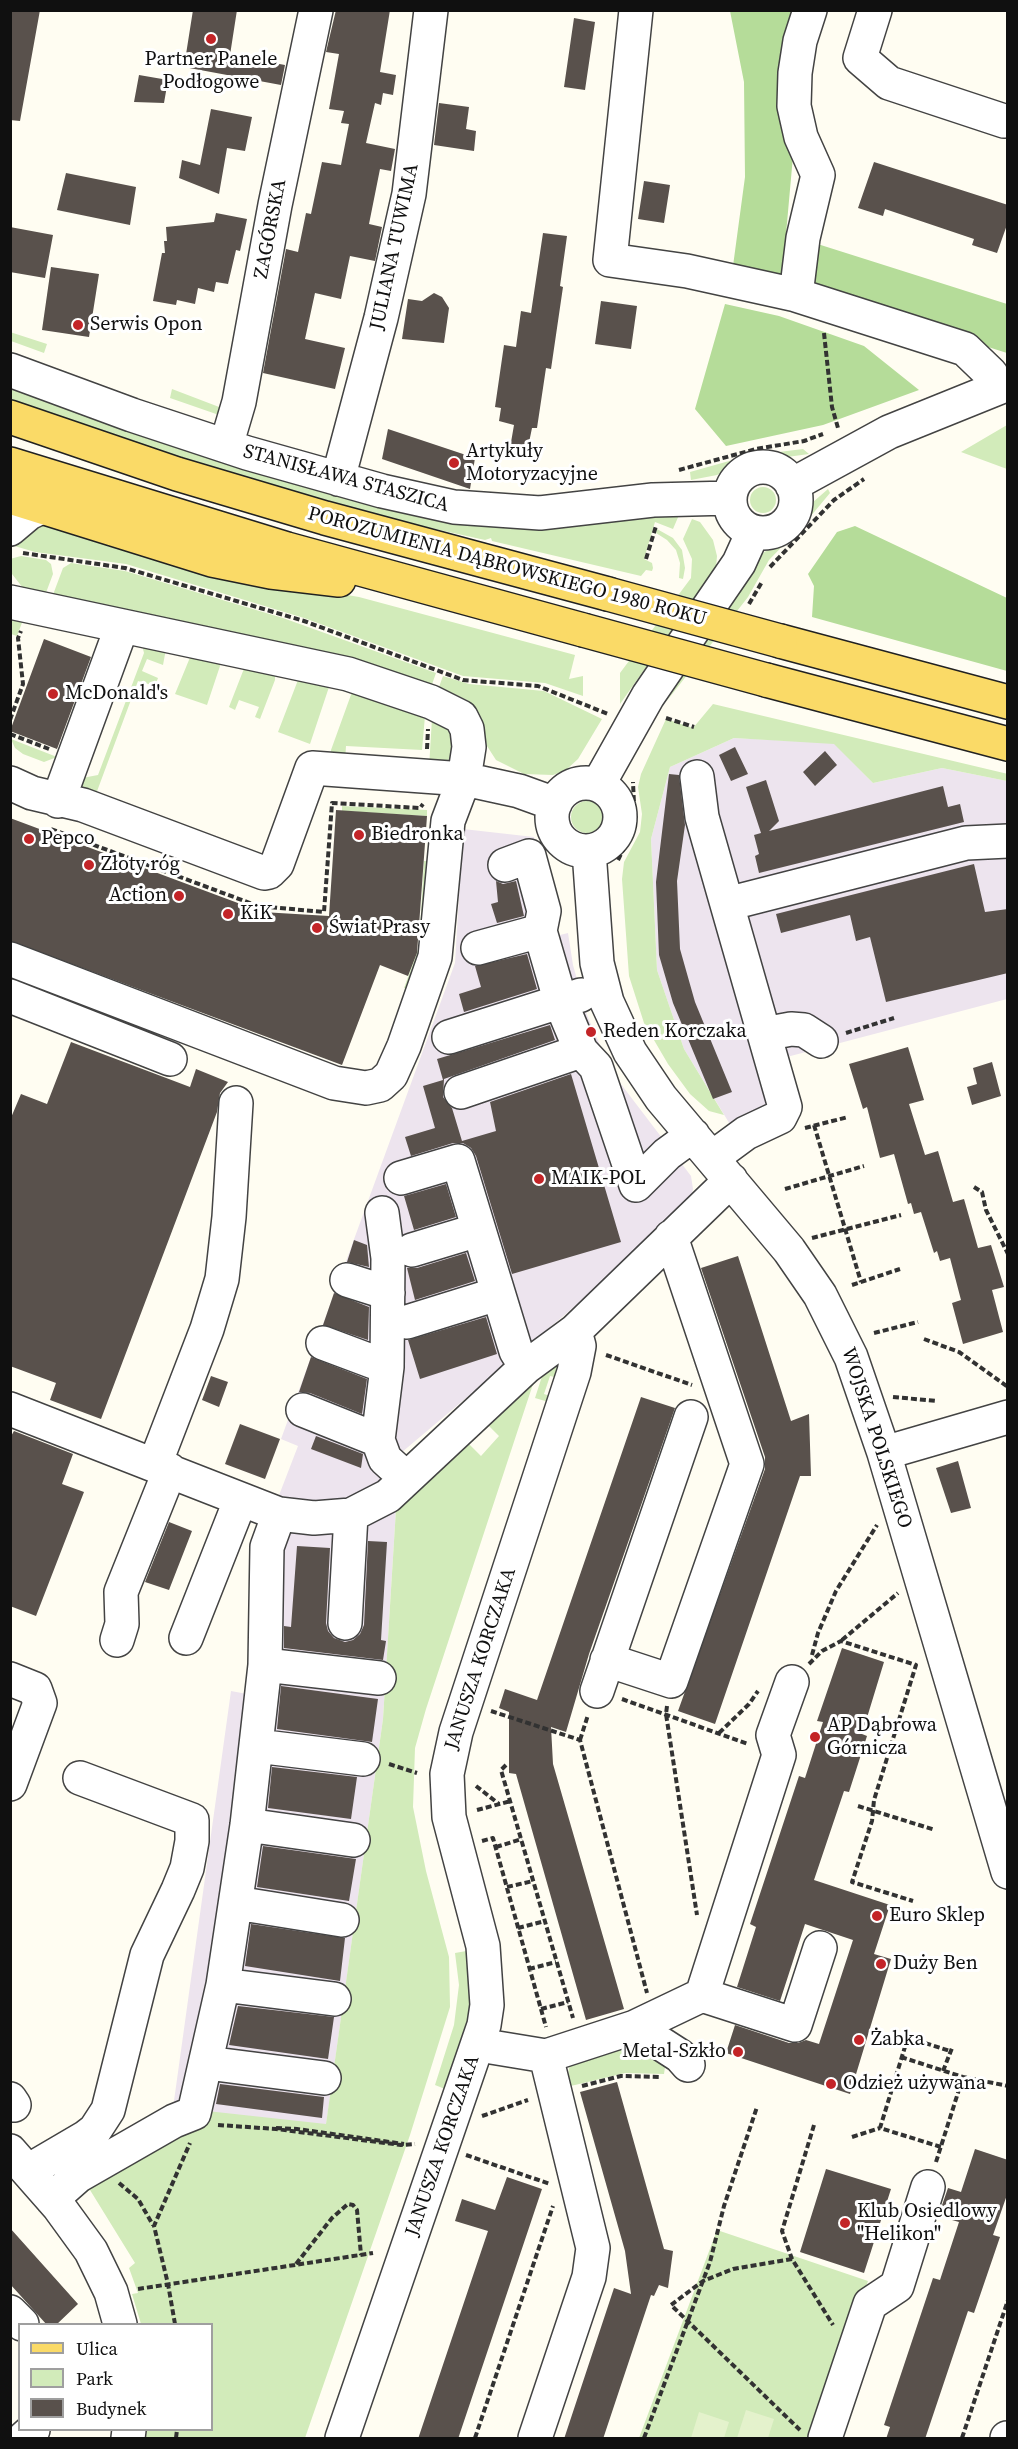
<!DOCTYPE html>
<html>
<head>
<meta charset="utf-8">
<style>
  body { margin:0 }
  #map { position:relative; width:1018px; height:2449px; overflow:hidden; background:#fffdf2; font-family:"Source Serif 4",serif }
  canvas { display:block }
  .frame { position:absolute; inset:0; border:12px solid #101010; pointer-events:none }
  .legend { position:absolute; left:18px; top:2323px; width:195px; height:108px; box-sizing:border-box; background:#fff; border:2px solid #9f9f9f; margin:0; padding:8px 10px; list-style:none; font-size:18px; color:#101010 }
  .legend li { display:flex; align-items:center; gap:12px; height:30px }
  .legend b { width:30px; border:2px solid #9f9f9f }
</style>
</head>
<body>
<div id="map">
<canvas width="1018" height="2449"></canvas>
<div class="frame"></div>
<ul class="legend">
<li><b style="height:8px;background:#fada67"></b>Ulica</li>
<li><b style="height:16px;background:#d2ebba"></b>Park</li>
<li><b style="height:16px;background:#59514c"></b>Budynek</li>
</ul>
</div>
<script>
const context = document.querySelector('canvas').getContext('2d');
context.lineJoin = 'round';
function fillPath(path, color) {
  context.fillStyle = color;
  context.fill(path, 'evenodd');
}
function poly(rows) {
  const path = new Path2D();
  for (const r of rows) {
    if (r.length === 3) {
      path.moveTo(r[0] + r[2], r[1]);
      path.arc(r[0], r[1], r[2], 0, 2 * Math.PI);
      continue;
    }
    path.moveTo(r[0], r[1]);
    for (let i = 2; i < r.length; i += 2) path.lineTo(r[i], r[i + 1]);
  }
  return path;
}
function strokePath(path, color, width, dash) {
  context.strokeStyle = color;
  context.lineWidth = width;
  context.lineCap = dash ? 'butt' : 'round';
  context.setLineDash(dash || []);
  context.stroke(path);
}
function drawText(font, color, halo, rows, align = 'center') {
  context.font = font + ' "Source Serif 4",serif';
  context.lineWidth = 6;
  context.setLineDash([]);
  context.textBaseline = 'middle';
  context.strokeStyle = halo;
  context.fillStyle = color;
  for (const [text, x, y, turn = 0] of rows) {
    context.save();
    context.translate(x, y);
    context.rotate((+turn || 0) * Math.PI / 180);
    context.textAlign = isNaN(turn) ? turn : align;
    if (halo) context.strokeText(text, 0, 0);
    context.fillText(text, 0, 0);
    context.restore();
  }
}
const industrial = poly([
  [734,738,834,743,873,783,942,768,1007,781,1007,999,764,1063,770,1105,731,1126,684,1049,657,970,651,839,670,767],
  [463,829,534,837,552,937,568,933,573,965,587,1015,611,1071,691,1176,693,1189,691,1198,619,1269,395,1458,396,1509,383,1719,326,2125,173,2108,231,1691,247,1694,261,1542,298,1446,281,1439,455,963]
]);
const green = poly([
  [10,332,47,344,44,353,11,341],
  [10,383,171,441,601,517,679,515,673,529,655,522,644,559,652,563,653,568,652,571,646,570,641,576,492,541,491,538,485,540,358,512,356,508,349,509,190,463,185,459,181,460,11,403],
  [172,389,227,410,219,415,170,398],
  [1007,425,1007,469,961,452],
  [803,449,809,454,787,457,757,456,717,475,691,480,690,472,747,456],
  [763,500,13],
  [828,489,830,493,805,523,769,560,748,597,666,702,763,553,794,533,812,503],
  [692,519,700,522,713,540,717,556,716,568,620,704,620,673,691,578,692,559,683,539],
  [37,523,235,576,359,597,575,655,569,679,583,676,583,696,545,683,463,676,304,618,126,564,35,552,11,545,15,537],
  [657,529,673,538,682,550,685,568,683,579,679,578,680,563,676,550,667,540,656,533],
  [21,556,46,560,51,564,53,574,44,598,23,588,12,574,10,559],
  [71,563,125,571,283,618,436,673,430,690,51,600,63,568],
  [10,616,23,620,17,636,11,634],
  [133,639,166,649,163,665,147,659,142,671,158,678,155,686,138,681,96,794,78,791,77,779,98,775,144,653,142,645,125,647],
  [191,655,221,663,207,705,175,694],
  [245,666,275,672,275,680,260,719,255,717,259,707,239,700,235,710,229,707],
  [443,676,469,684,544,691,602,719,578,759,566,770,553,775,524,774,496,760,487,746,481,717,467,700,439,687],
  [298,680,330,684,310,744,278,732],
  [352,692,425,716,422,750,346,746,345,762,331,755,331,750],
  [713,704,1008,774,1007,781,942,768,873,783,834,744,734,738,670,767,651,839,657,970,684,1049,724,1115,709,1111,690,1094,668,1064,644,1023,629,976,622,879,624,862,640,832,642,814,638,787,641,774,666,719,693,728],
  [432,718,455,728,452,758,429,768],
  [11,739,57,757,44,762,23,754,15,748],
  [587,817,16],
  [342,806,427,810,427,816,342,811],
  [433,811,437,811,416,992,404,988,419,947,424,861,430,861],
  [551,1362,558,1364,561,1371,559,1378,550,1376,544,1394,553,1397,552,1403,535,1398,546,1364],
  [534,1381,426,1709,415,1748,413,1807,426,1871,449,1957,450,2007,410,2135,305,2438,146,2438,147,2430,212,2430,212,2324,141,2324,132,2294,138,2293,129,2268,135,2263,90,2190,77,2198,75,2185,207,2111,326,2124,383,1719,396,1509,466,1441,481,1456,499,1436,484,1421],
  [472,1950,475,1994,451,2086,445,2089,435,2085,454,2025,459,1985,455,1953],
  [617,2047,644,2048,663,2062,665,2067,664,2074,625,2073,575,2085,570,2086,567,2082,569,2068,573,2062],
  [717,2230,868,2281,813,2438,639,2438]
]);
const forest = poly([
  [730,11,799,11,784,72,780,125,793,156,786,234,1007,304,1007,353,733,266,745,177,744,82],
  [725,304,779,316,864,346,919,390,823,425,726,446,695,409],
  [855,526,1007,598,1007,671,812,617,814,586,808,574,837,532]
]);
const pitch = poly([
  [746,2410,774,2419,768,2438,737,2438],
  [699,2412,729,2422,724,2438,691,2438]
]);
const building = poly([
  [10,10,40,10,20,121,10,120],
  [193,10,237,10,230,55,285,65,281,85,184,67],
  [336,10,390,10,380,72,396,75,393,95,383,93,381,105,375,103,366,143,395,149,391,171,380,169,369,224,382,227,375,261,350,256,341,299,315,293,305,339,345,348,335,389,263,373,286,249,298,252,306,213,311,214,322,162,341,165,349,124,341,123,344,111,329,109,339,54,326,52],
  [574,18,595,22,585,90,564,87],
  [139,75,168,80,164,103,134,102],
  [439,103,469,107,466,129,476,131,474,151,434,145],
  [211,109,252,117,245,151,227,148,219,194,179,178,182,160,200,165],
  [874,162,1008,205,1008,222,997,253,972,245,974,239,885,209,883,216,858,208],
  [66,173,136,187,130,225,57,210],
  [644,181,670,185,664,223,638,219],
  [216,213,247,219,240,251,236,250,228,284,216,282,214,292,198,288,195,304,177,300,176,305,153,301,162,253,165,253,164,241,167,241,166,227,214,222],
  [10,227,53,235,45,278,10,272],
  [543,233,567,236,560,286,563,287,551,369,546,368,537,428,532,428,526,457,509,454,514,425,499,421,501,408,495,407,504,345,516,347,521,311,531,313],
  [51,267,99,274,89,337,42,330],
  [434,293,442,297,449,308,444,343,402,339,408,299,422,301],
  [601,301,637,306,631,349,595,344],
  [388,429,475,458,470,489,382,459],
  [44,639,91,657,57,749,10,731],
  [735,747,748,774,731,781,719,755],
  [825,751,837,765,815,786,803,772],
  [669,774,679,775,685,825,677,881,680,949,695,1002,732,1092,713,1099,673,1003,659,955,656,882],
  [766,780,779,821,769,831,943,786,948,807,960,804,964,822,759,873,755,856,759,854,754,835,761,833,746,787],
  [336,810,427,816,417,953,408,976,380,965,342,1065,10,941,10,818,262,912,329,916],
  [974,864,985,912,1008,909,1008,973,886,1002,870,937,856,941,850,915,781,933,776,914],
  [496,881,503,884,516,881,524,916,497,923,491,904,498,902],
  [527,954,537,989,464,1012,459,994,481,987,475,966],
  [550,1025,555,1040,444,1079,443,1097,452,1108,462,1141,496,1131,490,1102,571,1074,621,1242,512,1274,476,1156,471,1148,463,1143,453,1143,411,1156,405,1137,435,1128,423,1086,443,1080,437,1059],
  [71,1042,190,1087,196,1069,228,1082,220,1093,217,1112,101,1419,50,1400,56,1383,10,1366,10,1120,21,1094,47,1104],
  [908,1047,924,1100,909,1104,925,1155,938,1151,953,1202,964,1199,978,1248,991,1245,1004,1287,992,1290,1003,1332,963,1344,952,1303,961,1300,950,1258,940,1261,937,1251,934,1253,921,1212,914,1214,911,1203,908,1204,894,1154,880,1158,867,1107,863,1109,849,1064],
  [992,1062,1001,1096,972,1105,967,1087,977,1084,973,1068],
  [446,1184,456,1217,414,1230,404,1196],
  [354,1240,367,1245,369,1267,347,1262],
  [466,1253,475,1281,415,1300,407,1268,417,1268],
  [738,1256,791,1421,809,1414,811,1476,800,1476,715,1724,678,1711,765,1469,765,1457,701,1268],
  [334,1293,369,1307,368,1340,323,1325],
  [486,1317,497,1354,420,1379,408,1340],
  [311,1357,367,1379,362,1414,310,1393,299,1392],
  [211,1376,228,1382,219,1407,202,1400],
  [641,1397,675,1408,589,1654,566,1732,551,1727,553,1764,624,2009,586,2020,516,1774,509,1773,509,1712,499,1708,505,1689,537,1700],
  [240,1424,280,1439,265,1479,225,1464],
  [14,1431,73,1454,62,1484,84,1492,36,1616,10,1606,10,1438],
  [316,1436,363,1454,361,1468,311,1449],
  [958,1461,971,1508,951,1513,936,1468],
  [169,1522,192,1531,169,1590,145,1582],
  [368,1541,387,1542,381,1640,386,1641,383,1660,284,1648,284,1626,291,1627,297,1546,330,1548,326,1623,328,1631,334,1638,345,1642,353,1640,360,1634,364,1625],
  [842,1648,884,1662,862,1734,867,1736,849,1792,844,1791,814,1880,890,1905,874,1954,891,1959,850,2094,726,2053,735,2025,789,2043,798,2043,806,2040,819,2044,853,1940,805,1924,780,2001,737,1987,756,1927,750,1924,799,1776,805,1778,823,1722,817,1721],
  [281,1686,378,1699,372,1742,277,1729],
  [272,1767,357,1777,351,1819,268,1808],
  [263,1846,356,1859,349,1901,257,1887],
  [251,1924,345,1938,340,1981,245,1966],
  [238,2006,334,2017,328,2059,229,2045],
  [617,2082,664,2249,673,2251,668,2288,659,2285,654,2296,651,2295,603,2439,564,2439,614,2288,631,2294,625,2251,580,2092],
  [220,2084,324,2097,322,2118,216,2104],
  [975,2149,1008,2160,1008,2192,993,2235,1000,2237,974,2313,968,2311,925,2439,886,2439,890,2427,884,2425,933,2278,940,2280,959,2222,952,2220,953,2216,940,2211,948,2188,961,2192],
  [826,2169,891,2189,864,2273,800,2252],
  [507,2177,542,2189,458,2439,418,2439,488,2231,455,2221,462,2199,495,2210],
  [10,2228,78,2304,56,2325,47,2325,10,2284]
]);
const path = poly([
  [824,333,832,407,838,428],
  [679,470,756,449,804,441,823,434],
  [23,553,125,568,304,621,463,680,538,686,608,714],
  [646,559,656,526],
  [770,567,834,500,864,479],
  [749,604,762,582],
  [666,718,694,727],
  [10,720,23,684,18,638,21,631],
  [10,734,49,749],
  [427,749,428,729],
  [51,829,258,906,324,912,332,803,420,808,423,804],
  [618,860,635,826,633,782],
  [846,1033,894,1018],
  [814,1125,861,1282],
  [805,1128,848,1117],
  [974,1187,982,1192,986,1210,1008,1254],
  [785,1189,864,1166],
  [812,1238,901,1215],
  [852,1285,900,1269],
  [874,1333,918,1322],
  [924,1339,959,1352,1008,1387],
  [606,1355,692,1385],
  [893,1397,937,1401],
  [842,1640,898,1593],
  [812,1655,818,1633,836,1591,877,1525],
  [809,1664,822,1651,841,1641,916,1665,874,1800,872,1821,852,1882,913,1901],
  [622,1699,748,1744],
  [667,1706,666,1714,697,1915],
  [491,1711,580,1740,647,1993],
  [719,1733,749,1704,758,1691],
  [580,1740,588,1715],
  [389,1764,417,1773],
  [506,1765,501,1770,573,2018],
  [476,1786,499,1804],
  [858,1806,935,1830],
  [477,1810,511,1801],
  [482,1841,493,1838,546,2027],
  [496,1847,522,1839],
  [507,1887,533,1881],
  [518,1928,545,1921],
  [529,1969,556,1962],
  [541,2009,568,2002],
  [895,2030,894,2033,950,2051],
  [908,2037,880,2128,941,2147],
  [901,2057,963,2077,1008,2086],
  [943,2071,952,2048],
  [582,2086,621,2076,660,2077],
  [482,2116,528,2100],
  [218,2125,276,2129,401,2145,415,2144],
  [814,2125,782,2231,792,2259,833,2325],
  [276,2128,297,2129,404,2144],
  [852,2137,880,2128],
  [466,2155,550,2184],
  [936,2162,963,2077],
  [119,2183,138,2199,153,2225],
  [792,2259,733,2269,703,2281,671,2305,800,2430],
  [296,2264,332,2218,348,2204,353,2205,357,2210,361,2255],
  [138,2289,373,2253],
  [175,2324,168,2284,154,2226,190,2143],
  [176,2438,177,2430],
  [475,2438,553,2206],
  [644,2438,710,2262,724,2206,757,2107],
  [962,2438,1008,2300]
]);
const minor = poly([
  [636,10,610,260,687,271,796,295],
  [810,10,800,41,795,73,794,106,801,137,818,175,803,238,796,295,965,349,991,374,995,389],
  [875,10,860,58,889,83,1004,121],
  [10,370,132,415,247,453,382,491,454,507,540,513,653,500,730,498],
  [226,446,239,402,275,205,316,10],
  [763,500,33],
  [338,479,381,318,409,194,431,10],
  [792,485,889,432,1008,384],
  [10,529,29,513,42,507],
  [10,602,348,674,431,702,461,717,467,729,469,747,464,779,448,821,435,957,404,1046,391,1075,380,1085,366,1088,334,1083,10,959],
  [697,777,702,817,785,1107,780,1117,746,1133,712,1158],
  [10,783,32,793,83,805,264,873,269,872,277,864,312,768,464,779,519,791,555,804],
  [586,817,34],
  [598,785,648,696,739,563,753,532],
  [58,801,122,626],
  [589,851,597,963,607,1002,630,1052,661,1098,789,1250,820,1295,851,1357,884,1453,1008,1872],
  [505,865,529,856,544,911,540,931,561,1003,581,1051,596,1067,636,1185,667,1154,693,1135],
  [727,904,966,843,1008,841],
  [478,948,540,931],
  [10,996,170,1059],
  [764,1034,791,1029,804,1030,821,1041],
  [449,1037,581,995],
  [461,1092,581,1051],
  [401,1178,458,1161,516,1351,526,1367],
  [382,1213,388,1258,387,1367,378,1440,385,1459,406,1478],
  [412,1250,478,1230],
  [347,1280,388,1293],
  [407,1322,497,1294],
  [323,1343,387,1367],
  [10,1409,279,1514,314,1518,351,1515,388,1496,526,1367,575,1331,731,1180],
  [303,1410,378,1440],
  [884,1453,1008,1417],
  [155,1464,207,1329,222,1279,229,1217,236,1103],
  [345,1623,351,1515],
  [186,1638,240,1501],
  [117,1640,122,1624,121,1592,170,1470],
  [607,1660,671,1681,747,1464,671,1237],
  [265,1665,379,1678],
  [10,1679,35,1689,40,1703,10,1784],
  [597,1691,691,1417],
  [257,1746,363,1759],
  [247,1825,353,1840],
  [236,1903,342,1920],
  [223,1985,334,1999],
  [702,1995,795,2025,820,1948],
  [635,2027,680,2056,688,2065],
  [479,2045,546,2056,635,2027,702,1995,779,1755,773,1735,792,1682],
  [207,2063,324,2078],
  [10,2099,14,2105],
  [10,2151,59,2207,91,2251,111,2292,120,2324],
  [28,2171,86,2137,95,2130,108,2110,147,1955,178,1890,187,1868,192,1841,192,1820,80,1778],
  [52,2199,78,2176,174,2121,194,2113,223,1985,247,1825,265,1665,267,1547,279,1514],
  [10,2312,22,2324],
  [24,2438,33,2430],
  [128,2438,129,2430],
  [342,2438,484,2025,487,2005,483,1946,449,1817,447,1774,456,1732,574,1372,579,1346,575,1331],
  [535,2438,589,2277,593,2248,546,2056],
  [825,2438,870,2304,897,2286,928,2187],
  [1007,2438,1008,2438]
]);
const major = poly([
  [10,417,177,474,325,518,608,594],
  [10,464,287,549,583,630],
  [10,497,212,560,271,572,339,580],
  [780,641,1008,702],
  [766,680,1008,744]
]);
const majorBridge = poly([
  [608,594,780,641],
  [583,630,766,680]
]);
const markers = [
  [211,39,6,"#c32427"],
  [78,325,6,"#c32427"],
  [454,463,6,"#c32427"],
  [53,694,6,"#c32427"],
  [359,835,6,"#c32427"],
  [29,839,6,"#c32427"],
  [89,865,6,"#c32427"],
  [179,896,6,"#c32427"],
  [228,914,6,"#c32427"],
  [317,928,6,"#c32427"],
  [591,1032,6,"#c32427"],
  [539,1179,6,"#c32427"],
  [815,1737,6,"#c32427"],
  [877,1916,6,"#c32427"],
  [881,1964,6,"#c32427"],
  [859,2040,6,"#c32427"],
  [738,2052,6,"#c32427"],
  [831,2084,6,"#c32427"],
  [845,2223,6,"#c32427"]
];
const poiNames = [
  ["Partner Panele",211,60,"center"],
  ["Podłogowe",211,83,"center"],
  ["Serwis Opon",90,325],
  ["Artykuły",466,452],
  ["Motoryzacyjne",466,475],
  ["McDonald's",65,694],
  ["Biedronka",371,835],
  ["Pepco",41,839],
  ["Złoty róg",101,865],
  ["Action",167,896,"right"],
  ["KiK",240,914],
  ["Świat Prasy",329,928],
  ["Reden Korczaka",603,1032],
  ["MAIK-POL",551,1179],
  ["AP Dąbrowa",827,1726],
  ["Górnicza",827,1749],
  ["Euro Sklep",889,1916],
  ["Duży Ben",893,1964],
  ["Żabka",871,2040],
  ["Metal-Szkło",726,2052,"right"],
  ["Odzież używana",843,2084],
  ["Klub Osiedlowy",857,2212],
  ["\"Helikon\"",857,2235]
];
const streetNames = [
  ["ZAGÓRSKA",271,229,-79],
  ["JULIANA TUWIMA",395,247,-78],
  ["STANISŁAWA STASZICA",346,479,15],
  ["POROZUMIENIA DĄBROWSKIEGO 1980 ROKU",507,567,15],
  ["WOJSKA POLSKIEGO",876,1438,72],
  ["JANUSZA KORCZAKA",481,1659,-72],
  ["JANUSZA KORCZAKA",443,2146,-71]
];
fillPath(industrial, '#ede4ee');
fillPath(green, '#d2ebba');
fillPath(forest, '#b5dc99');
fillPath(pitch, '#e4f2cc');
fillPath(building, '#59514c');
strokePath(minor, '#434343', 36);
strokePath(major, '#212121', 36);
strokePath(path, '#323232', 4, [6, 3]);
strokePath(minor, '#fff', 33);
strokePath(major, '#fada67', 33);
strokePath(majorBridge, '#212121', 36, []);
strokePath(majorBridge, '#fada67', 33);
for (const [x, y, r, color] of markers) {
  const dot = new Path2D();
  dot.arc(x, y, r, 0, 2 * Math.PI);
  context.fillStyle = color;
  context.fill(dot);
  strokePath(dot, '#fff', 2);
}
drawText('20px', '#101010', '#fff', poiNames, 'left');
drawText('20px', '#101010', '#fff', streetNames);
</script>
</body>
</html>
